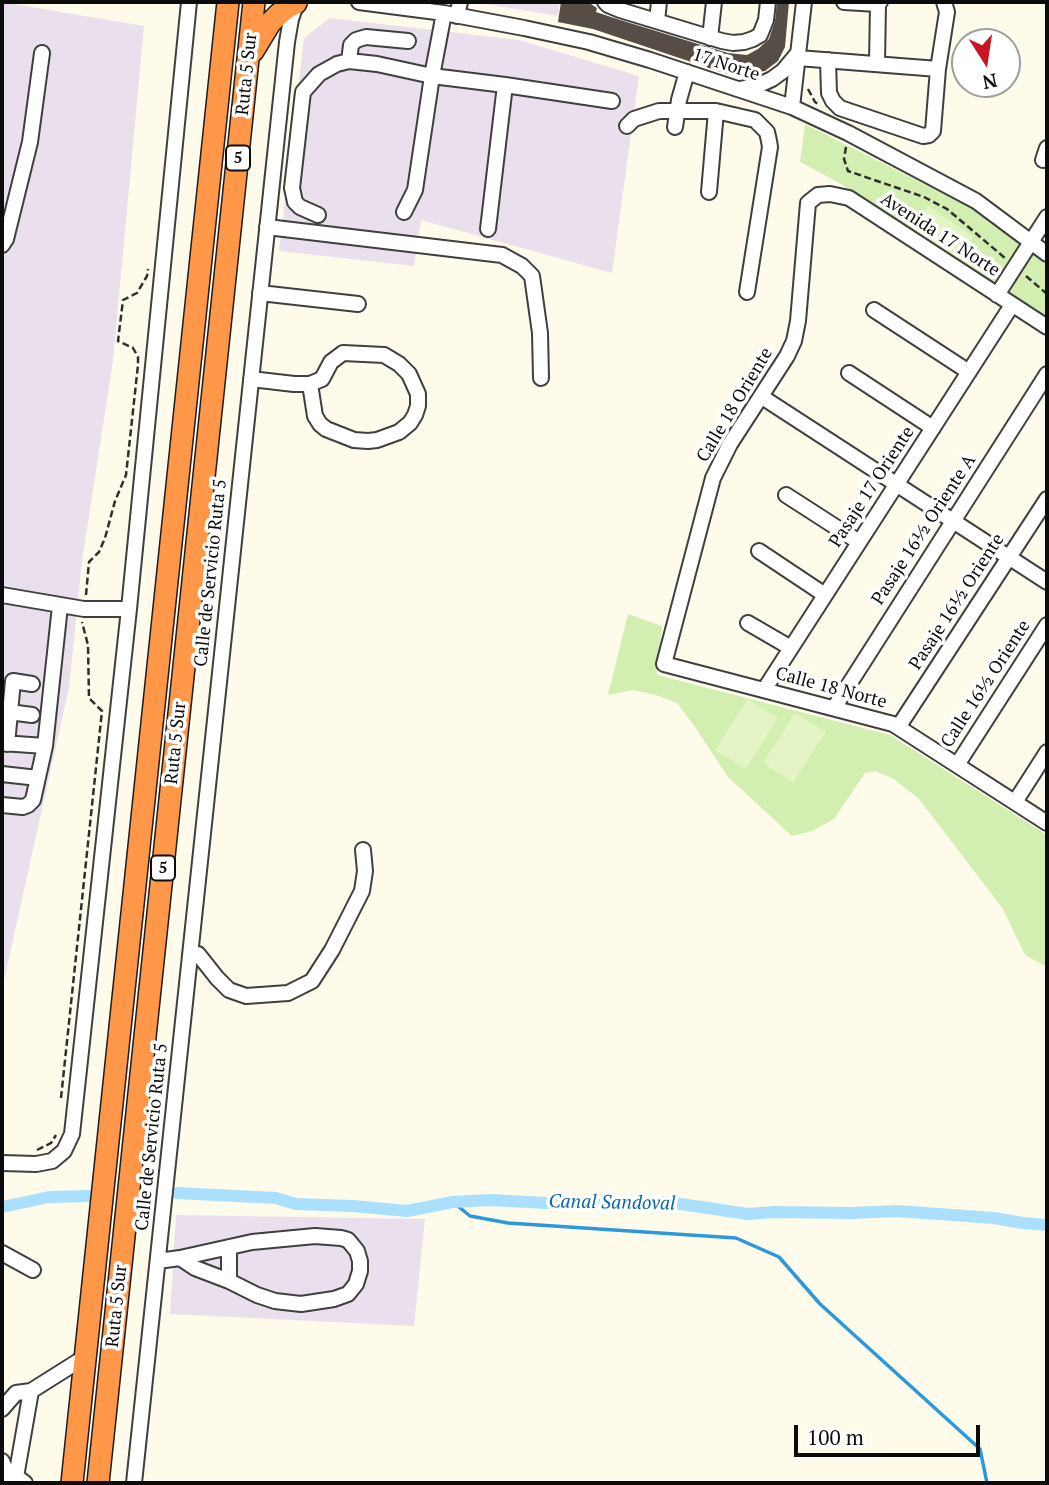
<!DOCTYPE html>
<html>
<head>
<meta charset="utf-8">
<style>
  body { margin:0 }
  #map { position:relative; width:1049px; height:1485px; overflow:hidden; background:#fffbeb; font-family:"PT Serif",serif }
  canvas { display:block }
  .frame { position:absolute; inset:0; border:4px solid #0c0c0c; pointer-events:none }
  .north { position:absolute; left:951px; top:28px; width:70px; height:70px; box-sizing:border-box; background:#fff; border:2px solid #9e9e9e; border-radius:50%; rotate:168deg; font-size:19px; font-weight:700; line-height:28px; text-align:center; color:#0c0c0c }
  .north::after { content:''; display:block; margin:auto; width:24px; height:32px; background:#ca1624; clip-path:polygon(50% 0,100% 100%,50% 72%,0 100%) }
  .scale { position:absolute; left:794px; top:1425px; width:186px; height:32px; box-sizing:border-box; border:4px solid #0c0c0c; border-top:0; padding-left:9px; font-size:21px; line-height:24px; white-space:nowrap; color:#0c0c0c; -webkit-text-stroke:5px #fff; paint-order:stroke }
</style>
</head>
<body>
<div id="map">
<canvas width="1049" height="1485"></canvas>
<div class="frame"></div>
<div class="north">N</div>
<div class="scale">100 m</div>
</div>
<script>
const context = document.querySelector('canvas').getContext('2d');
context.lineJoin = 'round';
function fillPath(path, color) {
  context.fillStyle = color;
  context.fill(path, 'evenodd');
}
function poly(rows) {
  const path = new Path2D();
  for (const r of rows) {
    path.moveTo(r[0], r[1]);
    for (let i = 2; i < r.length; i += 2) path.lineTo(r[i], r[i + 1]);
  }
  return path;
}
function strokePath(path, color, width, dash) {
  context.strokeStyle = color;
  context.lineWidth = width;
  context.lineCap = dash ? 'butt' : 'round';
  context.setLineDash(dash || []);
  context.stroke(path);
}
function drawText(font, color, halo, rows, align = 'center') {
  context.font = font + ' "PT Serif",serif';
  context.lineWidth = 7;
  context.setLineDash([]);
  context.textBaseline = 'middle';
  context.strokeStyle = halo;
  context.fillStyle = color;
  for (const [text, x, y, turn = 0] of rows) {
    context.save();
    context.translate(x, y);
    context.rotate((+turn || 0) * Math.PI / 180);
    context.textAlign = isNaN(turn) ? turn : align;
    if (halo) context.strokeText(text, 0, 0);
    context.fillText(text, 0, 0);
    context.restore();
  }
}
const industrial = poly([
  [2,2,144,26,113,361,82,561,69,688,2,989],
  [474,2,560,2,558,16],
  [330,18,519,40,639,76,612,273,421,220,414,266,279,251,304,38],
  [176,1215,425,1219,414,1326,170,1314]
]);
const green = poly([
  [805,124,979,212,1047,257,1047,318,841,184,800,162],
  [628,614,662,626,657,675,890,735,1047,835,1047,967,1025,955,1003,909,919,799,894,779,875,771,865,773,834,819,812,831,792,836,728,777,695,727,677,703,656,695,633,690,608,695]
]);
const pitch = poly([
  [928,206,974,237,958,261,912,230],
  [748,699,778,718,746,769,715,750],
  [795,713,826,732,793,783,763,763]
]);
const stream = poly([
  [453,1202,470,1216,508,1223,736,1238,779,1257,820,1304,980,1449,987,1483]
]);
const canal = poly([
  [177,1193,276,1198,296,1204,353,1206,407,1211,453,1202,471,1201,492,1200,582,1205,614,1203,648,1205,667,1202,748,1214,774,1212,852,1213,897,1211,994,1218,1022,1223,1047,1225],
  [2,1207,49,1197,89,1196]
]);
const building = poly([
  [561,2,588,2,597,8,596,12,617,19,708,47,728,53,747,55,758,49,769,39,775,21,777,2,789,2,785,47,778,61,765,71,733,76,593,29,558,22]
]);
const path = poly([
  [808,89,815,102,818,104],
  [846,147,844,159,848,171,924,197,947,209,1005,258],
  [1026,276,1047,294],
  [86,595,89,562,99,552,105,538,115,501,126,475,138,365,138,357,133,348,118,341,123,300,137,293,147,276,148,269],
  [61,1098,102,711,89,698,88,645,82,622],
  [37,1150,51,1143,56,1135]
]);
const minor = poly([
  [359,2,444,13,524,28,589,42,650,60,792,107,848,133,976,201,1047,254],
  [605,2,608,5,620,10,722,41,733,43,744,42,753,39,760,35,766,20,768,2],
  [844,2,878,4],
  [457,16,460,2],
  [657,21,659,2],
  [710,38,714,2],
  [798,58,938,69,933,131,929,135,923,136,840,108,833,101,829,93,828,60],
  [349,61,351,45,356,40,366,37,408,41],
  [877,64,878,4,880,2],
  [938,69,947,12,944,2],
  [740,89,757,86,772,79,783,71,798,53],
  [792,107,804,2],
  [716,111,755,120,767,132,769,141,770,147,747,292],
  [627,126,634,119,659,111,716,111,709,192],
  [675,127,679,100,687,72],
  [1043,160,1047,148],
  [404,212,415,190,432,76,444,13],
  [318,215,300,207,295,202,292,188,303,92,319,74,337,64,349,61,377,64,432,76,505,85,612,101],
  [267,227,502,255,522,266,532,276,540,333,541,378],
  [488,229,505,85],
  [2,245,6,239,30,142,42,53],
  [260,293,358,304],
  [997,295,1047,217],
  [874,310,969,372],
  [1047,327,849,198,830,194,818,195,808,203,798,321,794,341,787,356,730,444,713,478,664,664,893,724,1047,823],
  [849,373,933,428],
  [251,379,294,384,310,384,322,379,331,362,343,353,384,355,399,364,409,374,418,394,418,406,415,415,410,423,399,432,377,440,368,441,354,440,326,429,320,424,315,416,310,384],
  [762,397,1047,582],
  [786,495,859,542],
  [759,551,825,595],
  [2,595,84,609,129,609],
  [748,623,791,648],
  [764,690,1012,305],
  [834,708,1047,374],
  [2,711,32,715],
  [899,726,1047,499],
  [2,743,45,746],
  [7,744,13,681,32,684],
  [957,765,1047,625],
  [2,774,38,778],
  [1015,802,1047,752],
  [2,805,23,807,28,805,33,800,45,746,60,606],
  [190,954,198,954,217,978,229,990,246,996,288,993,312,981,332,950,362,891,365,871,363,850],
  [2,1163,36,1164,52,1161,64,1151,72,1134,129,609,189,2],
  [229,1247,229,1281],
  [2,1253,33,1270],
  [158,1261,180,1258,252,1242,315,1236,341,1238,348,1240,357,1251,360,1261,360,1271,356,1284,348,1294,334,1299,301,1304,275,1301,257,1295,229,1281,195,1268,180,1258],
  [2,1409,16,1393,31,1391,85,1357],
  [2,1461,5,1468,25,1483],
  [2,1480,16,1477,31,1391],
  [134,1483,287,42,291,19,297,2]
]);
const highway = poly([
  [253,51,270,23,279,14,288,7,296,3],
  [72,1483,228,2],
  [98,1483,254,2]
]);
const shields = [
  [238,158,24],
  [163,868,24]
];
const shieldNames = [
  ["5",238,158],
  ["5",163,868]
];
const streetNames = [
  ["17 Norte",726,65,18],
  ["Ruta 5 Sur",247,74,-84],
  ["Avenida 17 Norte",940,235,33],
  ["Calle 18 Oriente",735,405,-59],
  ["Pasaje 17 Oriente",872,487,-57],
  ["Pasaje 16½ Oriente A",924,530,-57],
  ["Calle de Servicio Ruta 5",211,573,-84],
  ["Pasaje 16½ Oriente",957,602,-57],
  ["Calle 16½ Oriente",986,684,-57],
  ["Calle 18 Norte",831,688,15],
  ["Ruta 5 Sur",176,743,-84],
  ["Calle de Servicio Ruta 5",152,1137,-84],
  ["Ruta 5 Sur",117,1306,-84]
];
const waterNames = [
  ["Canal Sandoval",612,1203,1]
];
fillPath(industrial, '#eadfec');
fillPath(green, '#d2eeb1');
fillPath(pitch, '#e4f4c4');
strokePath(stream, '#2999db', 3.5);
strokePath(canal, '#aae0fd', 12);
fillPath(building, '#564d47');
strokePath(minor, '#3f3f3f', 18);
strokePath(highway, '#1d1d1d', 24);
strokePath(path, '#2e2e2e', 2.5, [7, 3.5]);
strokePath(minor, '#fff', 14);
strokePath(highway, '#ff9749', 21);
for (const [x, y, w] of shields) {
  const box = new Path2D();
  box.roundRect(x - w / 2, y - 12.5, w, 25, 5);
  context.fillStyle = '#fff';
  context.fill(box);
  strokePath(box, '#0c0c0c', 2);
}
drawText('bold 16px', '#0c0c0c', null, shieldNames);
drawText('18px', '#0c0c0c', '#fff', streetNames);
drawText('italic 19px', '#0968aa', '#fff', waterNames);
</script>
</body>
</html>
